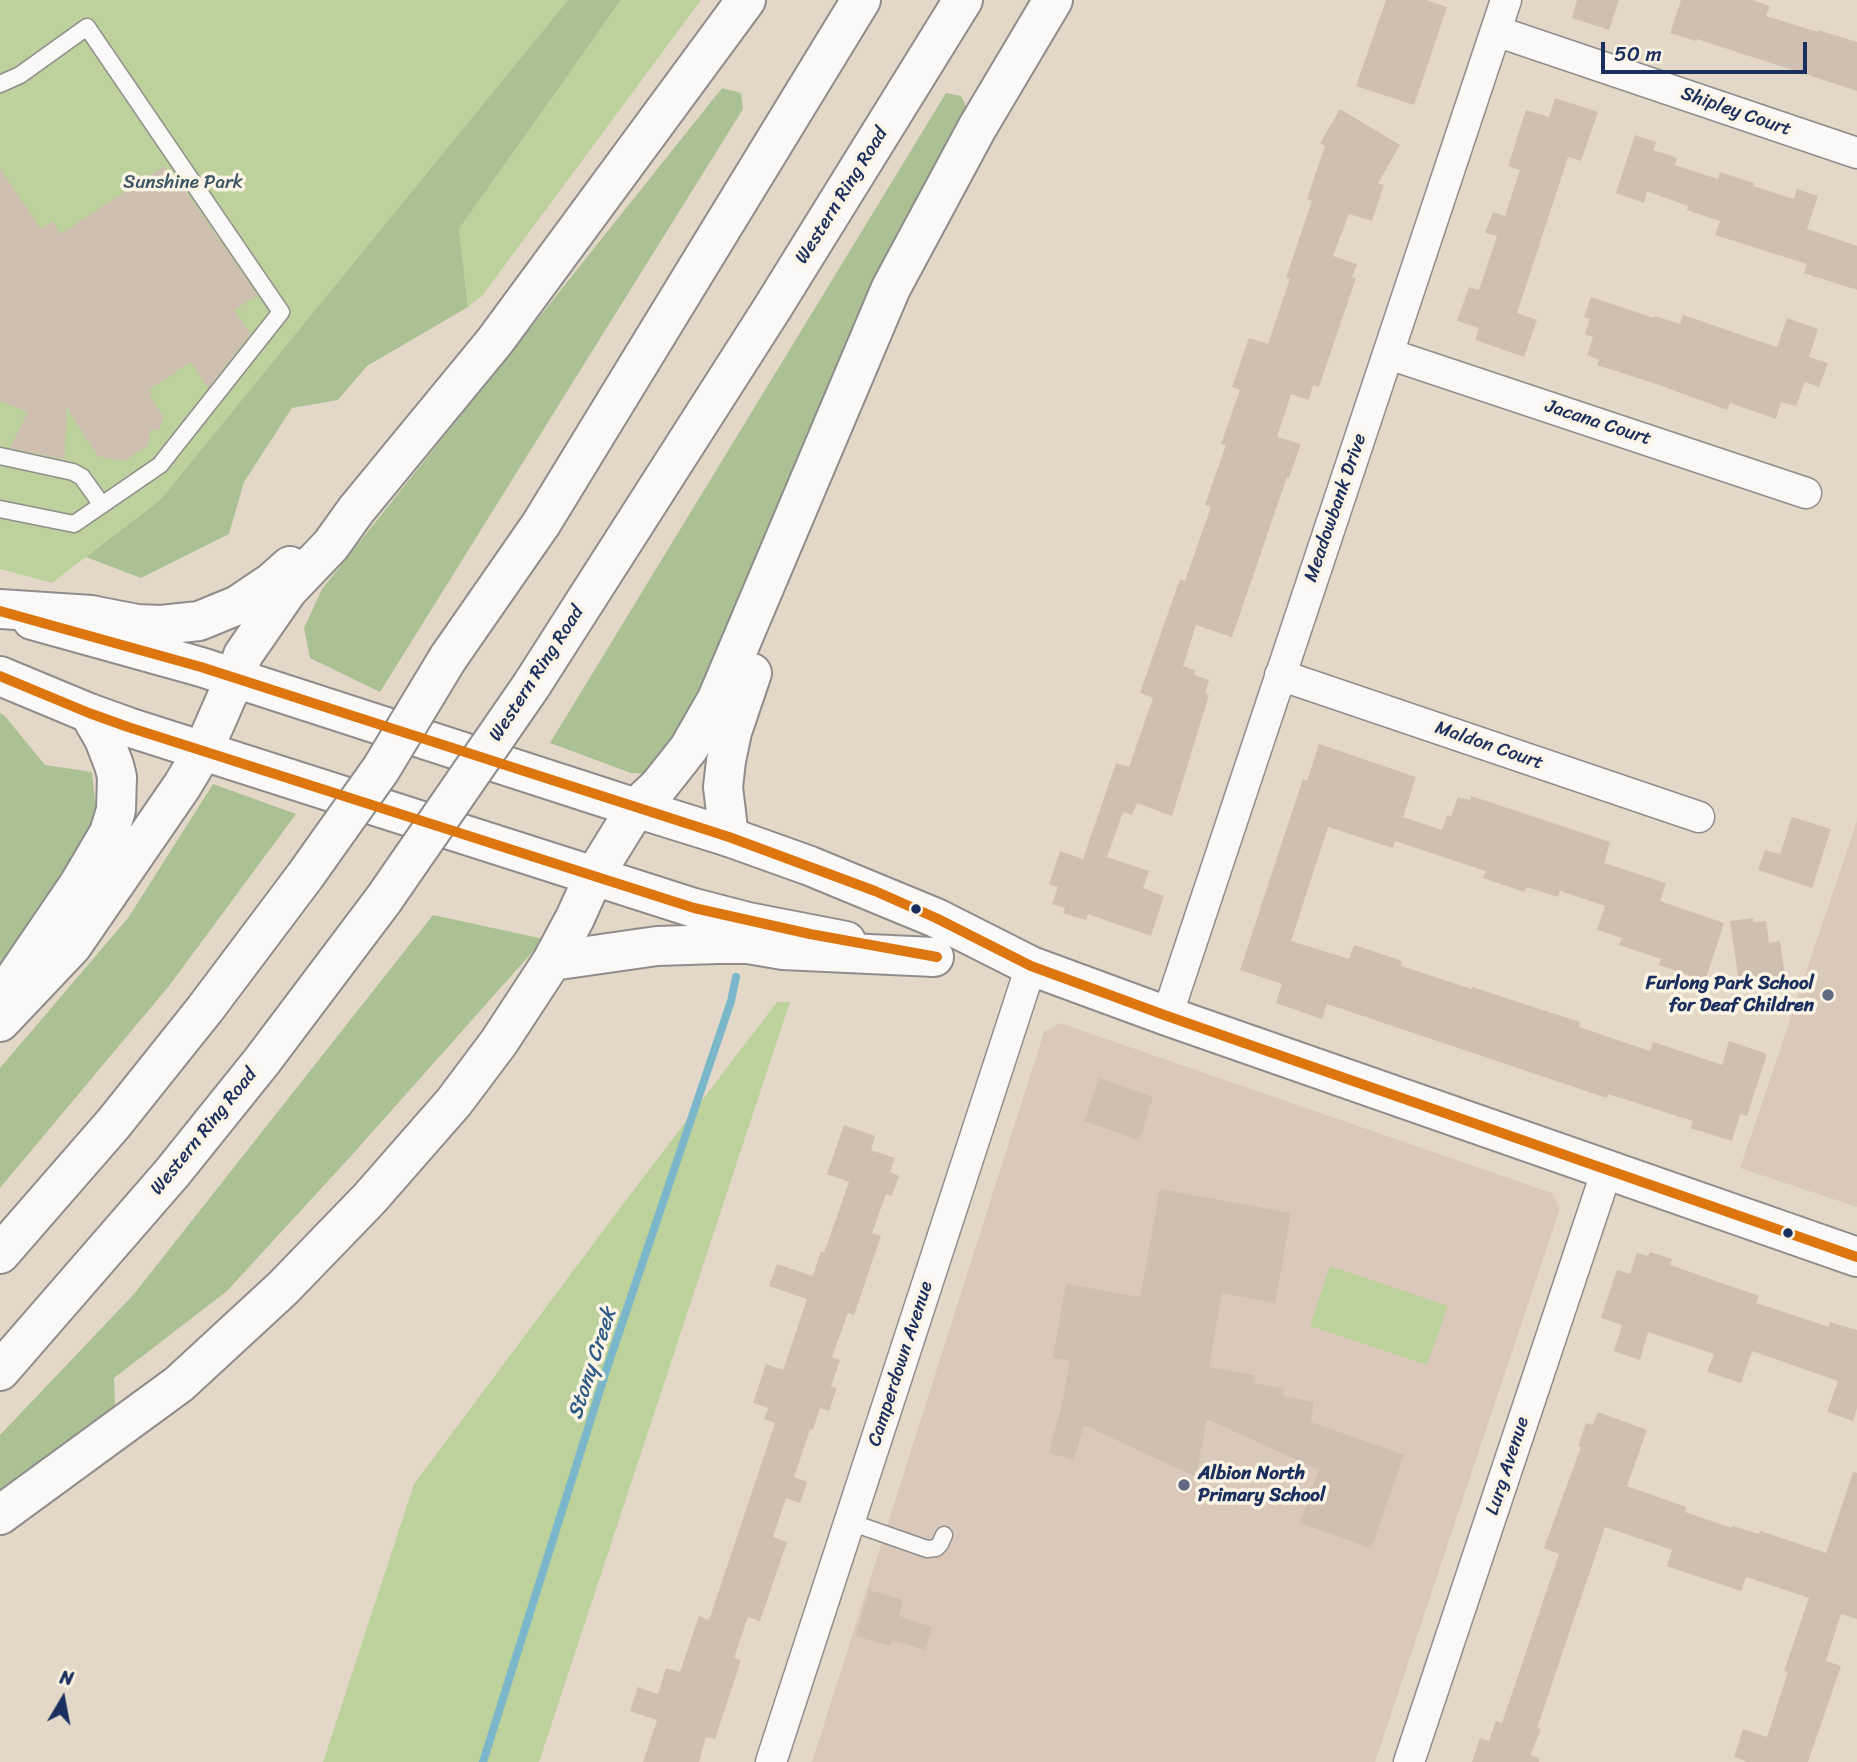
<!DOCTYPE html>
<html>
<head>
<meta charset="utf-8">
<style>
  body { margin:0 }
  #map { position:relative; width:1857px; height:1762px; overflow:hidden; background:#e3d8c7; font-family:Sriracha,sans-serif }
  canvas { display:block }
  .north { position:absolute; left:28px; top:1664px; width:70px; height:70px; -webkit-text-stroke:5px #fcf5e5; paint-order:stroke; rotate:10deg; font-size:19px; font-weight:700; line-height:28px; text-align:center; color:#1b2f5e }
  .north::after { content:''; display:block; margin:auto; width:24px; height:32px; background:#1b2f5e; clip-path:polygon(50% 0,100% 100%,50% 72%,0 100%) }
  .scale { position:absolute; left:1601px; top:42px; width:206px; height:32px; box-sizing:border-box; border:4px solid #1b2f5e; border-top:0; padding-left:9px; font-size:21px; line-height:24px; white-space:nowrap; color:#1b2f5e; -webkit-text-stroke:5px #fcf5e5; paint-order:stroke }
</style>
</head>
<body>
<div id="map">
<canvas width="1857" height="1762"></canvas>
<div class="north">N</div>
<div class="scale">50 m</div>
</div>
<script>
const context = document.querySelector('canvas').getContext('2d');
context.lineJoin = 'round';
function fillPath(path, color) {
  context.fillStyle = color;
  context.fill(path, 'evenodd');
}
function poly(rows) {
  const path = new Path2D();
  for (const r of rows) {
    path.moveTo(r[0], r[1]);
    for (let i = 2; i < r.length; i += 2) path.lineTo(r[i], r[i + 1]);
  }
  return path;
}
function strokePath(path, color, width, dash) {
  context.strokeStyle = color;
  context.lineWidth = width;
  context.lineCap = dash ? 'butt' : 'round';
  context.setLineDash(dash || []);
  context.stroke(path);
}
function drawText(font, color, halo, rows, align = 'center') {
  context.font = font + ' Sriracha,sans-serif';
  context.lineWidth = 7;
  context.setLineDash([]);
  context.textBaseline = 'middle';
  context.strokeStyle = halo;
  context.fillStyle = color;
  for (const [text, x, y, turn = 0] of rows) {
    context.save();
    context.translate(x, y);
    context.rotate((+turn || 0) * Math.PI / 180);
    context.textAlign = isNaN(turn) ? turn : align;
    if (halo) context.strokeText(text, 0, 0);
    context.fillText(text, 0, 0);
    context.restore();
  }
}
const built = poly([
  [1857,821,1857,1207,1740,1168],
  [1060,1023,1552,1193,1560,1208,1375,1762,812,1762,1044,1032]
]);
const green = poly([
  [0,0,568,0,160,500,52,583,0,569],
  [621,0,701,0,482,296,468,307,459,229],
  [777,1002,790,1002,539,1762,323,1762,414,1484,623,1204],
  [1330,1266,1448,1306,1427,1365,1310,1326]
]);
const forest = poly([
  [568,0,621,0,459,229,468,307,367,366,338,400,292,408,244,482,229,534,141,578,86,557,160,500],
  [722,88,741,93,743,109,380,692,310,658,304,628,322,589],
  [946,93,961,96,967,108,703,689,670,744,647,774,631,773,550,743],
  [0,713,4,715,45,765,92,772,96,812,82,846,0,968],
  [213,784,296,814,169,986,0,1188,0,1068,128,918],
  [433,915,544,939,351,1156,227,1291,114,1378,115,1406,0,1498,0,1435,134,1294]
]);
const stream = poly([
  [483,1762,606,1371,731,1001,736,977]
]);
const building = poly([
  [1386,0,1426,0,1447,7,1414,105,1356,86],
  [1577,0,1619,0,1609,30,1572,18],
  [1681,0,1752,0,1770,6,1766,16,1818,32,1818,30,1857,42,1857,91,1697,39,1696,41,1670,33],
  [1555,98,1598,112,1581,161,1568,157,1517,313,1537,320,1524,357,1475,340,1479,328,1457,321,1469,287,1479,290,1497,236,1485,233,1493,212,1505,216,1520,170,1508,166,1526,110,1549,117],
  [1340,109,1400,145,1378,183,1384,185,1372,221,1349,214,1333,256,1357,264,1352,277,1356,278,1319,387,1313,385,1309,400,1291,394,1277,437,1301,444,1289,478,1287,477,1232,637,1196,625,1183,666,1195,670,1194,675,1209,680,1205,693,1209,695,1172,816,1137,803,1132,815,1123,812,1107,857,1149,871,1143,888,1164,896,1151,936,1088,914,1086,920,1063,913,1065,908,1052,904,1058,887,1049,884,1060,851,1083,859,1116,763,1129,767,1153,698,1140,693,1180,579,1185,581,1211,507,1205,505,1226,445,1221,444,1240,390,1232,387,1249,338,1268,344,1290,279,1286,278,1312,201,1307,199,1325,146,1320,143],
  [1635,135,1656,142,1653,150,1677,158,1675,165,1718,179,1720,172,1754,183,1753,186,1794,199,1797,189,1818,196,1807,229,1857,246,1857,290,1804,273,1807,264,1715,235,1720,221,1687,210,1688,206,1647,191,1644,203,1616,193],
  [164,166,176,185,180,183,257,295,234,310,250,334,208,388,191,362,149,390,152,393,149,395,163,416,159,431,151,429,147,446,124,461,98,456,66,407,65,459,10,448,28,412,0,401,0,169,41,229,53,221,61,234],
  [1591,297,1654,318,1655,316,1680,324,1683,315,1777,347,1787,318,1818,329,1809,357,1828,363,1819,387,1805,382,1796,406,1781,402,1776,419,1730,403,1727,410,1659,385,1597,365,1599,360,1587,355,1593,337,1585,334,1590,319,1584,317],
  [1319,744,1416,777,1403,817,1442,830,1447,815,1451,817,1458,797,1470,800,1471,796,1610,842,1604,863,1666,883,1660,901,1724,923,1705,981,1659,965,1661,959,1619,945,1622,938,1597,930,1605,906,1560,891,1558,897,1527,887,1525,892,1483,878,1486,871,1395,841,1393,848,1328,827,1291,941,1349,959,1354,945,1402,961,1401,966,1472,989,1472,987,1580,1022,1579,1027,1650,1051,1653,1042,1722,1065,1729,1041,1767,1054,1747,1116,1740,1114,1732,1141,1690,1128,1693,1121,1608,1094,1607,1098,1327,1004,1322,1019,1276,1003,1282,984,1240,970,1303,779,1307,781],
  [1792,817,1831,829,1812,888,1758,870,1765,850,1780,854],
  [1753,918,1753,922,1766,921,1769,943,1780,941,1785,977,1739,982,1730,921],
  [1099,1078,1153,1097,1139,1140,1084,1121],
  [844,1125,875,1136,871,1150,895,1158,890,1172,899,1176,892,1196,886,1194,872,1233,881,1236,854,1315,848,1313,832,1357,840,1360,831,1386,837,1388,829,1411,820,1408,813,1430,810,1429,794,1477,807,1482,800,1503,786,1498,773,1537,787,1542,760,1621,748,1617,734,1658,741,1660,715,1739,706,1737,699,1762,643,1762,657,1720,630,1711,638,1687,658,1694,666,1668,680,1672,699,1616,709,1620,775,1423,764,1419,769,1408,753,1403,766,1364,783,1370,807,1299,769,1286,777,1264,813,1276,821,1251,824,1253,849,1182,827,1174],
  [1160,1189,1291,1213,1275,1303,1222,1293,1209,1367,1254,1375,1253,1383,1284,1388,1283,1396,1314,1402,1311,1422,1404,1455,1371,1548,1300,1523,1319,1470,1207,1419,1196,1477,1084,1425,1074,1460,1049,1453,1061,1408,1070,1361,1053,1358,1066,1284,1140,1297],
  [1650,1252,1672,1259,1670,1265,1759,1296,1756,1303,1829,1327,1830,1322,1857,1330,1857,1408,1853,1421,1827,1412,1838,1381,1752,1351,1741,1383,1707,1372,1714,1354,1648,1332,1640,1360,1614,1351,1622,1325,1601,1318,1617,1270,1630,1274,1637,1253,1648,1256],
  [1598,1412,1647,1430,1627,1486,1686,1507,1685,1512,1732,1528,1733,1526,1759,1534,1760,1531,1826,1553,1853,1472,1857,1473,1857,1619,1841,1614,1826,1661,1841,1666,1808,1762,1748,1762,1734,1757,1743,1729,1767,1737,1788,1672,1784,1671,1809,1598,1746,1577,1741,1591,1696,1576,1667,1566,1672,1550,1605,1527,1537,1728,1541,1729,1530,1755,1539,1758,1539,1762,1472,1762,1480,1738,1489,1741,1496,1721,1502,1723,1559,1554,1544,1548,1581,1447,1578,1446,1586,1423,1593,1425],
  [869,1590,903,1600,899,1616,932,1627,925,1650,892,1640,890,1646,856,1636]
]);
const service = poly([
  [0,84,20,75,87,27,281,312,160,465,74,524,0,509],
  [0,456,73,472,82,477,102,505],
  [850,1522,927,1549,936,1548,940,1544,944,1535]
]);
const minor = poly([
  [1496,31,1857,153],
  [1389,354,1806,493],
  [1280,675,1699,817],
  [1167,1016,1506,0],
  [771,1762,1031,966],
  [1409,1762,1607,1170]
]);
const tertiary = poly([
  [636,808,729,837,810,866,936,918,1031,966,1167,1016,1857,1257],
  [594,876,694,908,748,922,846,941]
]);
const secondary = poly([
  [0,676,89,713,128,727,594,876,636,808,201,667,32,620],
  [203,751,235,678]
]);
const motorway = poly([
  [0,609,91,615,137,624,161,625,199,621,238,605,272,582,290,566],
  [448,658,541,524,861,0],
  [235,678,243,655,288,590,331,545,356,510,495,341,746,0],
  [531,686,773,307,963,0],
  [636,808,659,786,689,748,717,699,891,288,977,128,1053,0],
  [729,837,723,787,726,761,732,732,752,673],
  [552,961,657,946,718,944,748,944,783,950,934,957],
  [13,981,79,884,109,833,116,810,117,777,114,765,104,739,89,713],
  [0,1022,72,946,182,786,203,751],
  [0,1254,114,1123,205,1009,305,876],
  [0,1371,172,1173,262,1061,384,899],
  [0,1515,179,1384,283,1288,370,1198,454,1102,499,1042,552,961,575,918,594,876]
]);
const motorwayBridge = poly([
  [305,876,381,769,448,658],
  [384,899,531,686]
]);
const bus1 = poly([
  [0,611,201,667,729,837,875,891,936,918,1031,966,1167,1016,1857,1257],
  [0,676,89,713,128,727,694,908,810,934,937,957]
]);
const markers = [
  [916,909,6,"#1b2f5e"],
  [1828,995,7,"#616a83"],
  [1788,1233,6,"#1b2f5e"],
  [1184,1485,7,"#616a83"]
];
const streetNames = [
  ["Shipley Court",1736,112,19],
  ["Western Ring Road",842,196,-58],
  ["Jacana Court",1598,423,18],
  ["Meadowbank Drive",1336,508,-71],
  ["Western Ring Road",537,674,-57],
  ["Maldon Court",1489,746,19],
  ["Western Ring Road",204,1132,-51],
  ["Camperdown Avenue",901,1364,-72],
  ["Lurg Avenue",1508,1466,-72]
];
const parkNames = [
  ["Sunshine Park",183,183]
];
const poiNames = [
  ["Furlong Park School",1814,984],
  ["for Deaf Children",1814,1006],
  ["Albion North",1198,1474,"left"],
  ["Primary School",1198,1496,"left"]
];
const waterNames = [
  ["Stony Creek",593,1364,-72]
];
fillPath(built, '#dac9ba');
fillPath(green, '#bdd19c');
fillPath(forest, '#abc193');
strokePath(stream, '#7bb7ca', 8);
fillPath(building, '#cebfb1');
strokePath(service, '#8f8d8c', 19);
strokePath(minor, '#8f8d8c', 33);
strokePath(tertiary, '#8f8d8c', 42);
strokePath(secondary, '#8f8d8c', 42);
strokePath(motorway, '#8f8d8c', 42);
strokePath(service, '#fbf9f7', 16);
strokePath(minor, '#fbf9f7', 30);
strokePath(tertiary, '#fbf9f7', 38);
strokePath(secondary, '#fbf9f7', 38);
strokePath(motorway, '#fbf9f7', 38);
strokePath(motorwayBridge, '#8f8d8c', 42, []);
strokePath(motorwayBridge, '#fbf9f7', 38);
strokePath(bus1, '#dd760e', 10);
for (const [x, y, r, color] of markers) {
  const dot = new Path2D();
  dot.arc(x, y, r, 0, 2 * Math.PI);
  context.fillStyle = color;
  context.fill(dot);
  strokePath(dot, '#fcf5e5', 2.5);
}
drawText('19px', '#1b2f5e', '#fcf5e5', streetNames);
drawText('19px', '#3c5665', '#fcf5e5', parkNames);
drawText('bold 19px', '#1b2f5e', '#fcf5e5', poiNames, 'right');
drawText('italic 21px', '#2d5a84', '#fcf5e5', waterNames);
</script>
</body>
</html>
